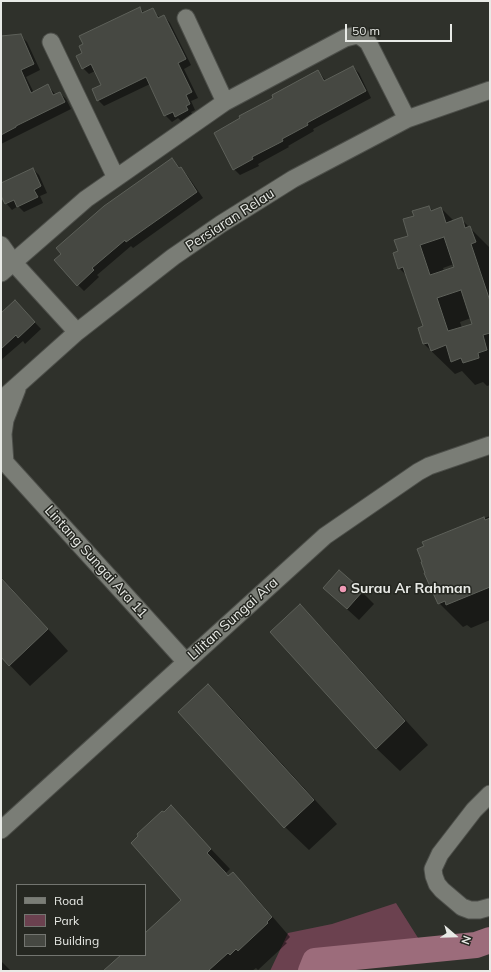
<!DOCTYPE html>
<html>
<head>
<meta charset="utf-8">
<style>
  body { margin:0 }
  #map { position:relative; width:491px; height:972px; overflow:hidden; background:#2f312b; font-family:Mulish,sans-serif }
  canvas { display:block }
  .frame { position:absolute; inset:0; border:2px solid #e8eae6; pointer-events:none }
  .legend { position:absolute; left:16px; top:884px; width:130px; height:72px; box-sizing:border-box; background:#252721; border:1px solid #737570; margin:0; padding:5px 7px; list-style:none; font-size:12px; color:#e8eae6 }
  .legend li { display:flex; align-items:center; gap:8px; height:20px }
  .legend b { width:20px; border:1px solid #737570 }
  .north { position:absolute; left:435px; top:916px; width:40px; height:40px; -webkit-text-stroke:3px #252721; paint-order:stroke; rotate:110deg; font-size:11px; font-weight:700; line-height:16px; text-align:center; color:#e8eae6 }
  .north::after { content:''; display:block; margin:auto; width:14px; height:18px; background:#e8eae6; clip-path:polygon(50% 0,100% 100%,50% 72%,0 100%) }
  .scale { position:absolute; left:345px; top:24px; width:107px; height:18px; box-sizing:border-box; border:2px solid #e8eae6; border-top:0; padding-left:5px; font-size:12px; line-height:14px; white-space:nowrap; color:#e8eae6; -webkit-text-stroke:3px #252721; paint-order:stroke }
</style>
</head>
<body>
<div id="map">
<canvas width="491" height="972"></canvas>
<div class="frame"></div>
<ul class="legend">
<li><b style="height:5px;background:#7a7d76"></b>Road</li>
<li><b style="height:11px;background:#6b414f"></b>Park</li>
<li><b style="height:11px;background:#464842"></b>Building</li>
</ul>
<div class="north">N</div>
<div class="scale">50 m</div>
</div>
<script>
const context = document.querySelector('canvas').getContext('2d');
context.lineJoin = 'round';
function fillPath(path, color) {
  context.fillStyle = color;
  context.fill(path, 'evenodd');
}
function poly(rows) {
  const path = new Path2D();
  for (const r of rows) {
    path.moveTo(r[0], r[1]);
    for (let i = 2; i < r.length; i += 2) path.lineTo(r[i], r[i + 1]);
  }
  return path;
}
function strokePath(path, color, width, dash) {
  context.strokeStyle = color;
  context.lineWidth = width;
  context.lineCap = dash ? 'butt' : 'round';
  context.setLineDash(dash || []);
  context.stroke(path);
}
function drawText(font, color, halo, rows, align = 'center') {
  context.font = font + ' Mulish,sans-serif';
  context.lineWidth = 3;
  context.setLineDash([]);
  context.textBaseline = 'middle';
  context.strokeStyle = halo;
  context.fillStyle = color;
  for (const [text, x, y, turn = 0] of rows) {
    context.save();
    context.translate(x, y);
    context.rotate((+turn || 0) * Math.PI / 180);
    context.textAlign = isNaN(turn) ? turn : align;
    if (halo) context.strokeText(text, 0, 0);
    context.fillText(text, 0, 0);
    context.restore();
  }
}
const green = poly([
  [396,903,420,941,310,954,302,971,270,971,288,933,332,924]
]);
const shadow = poly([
  [140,8,144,13,152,9,160,18,164,16,170,23,191,65,184,69,198,98,191,101,195,110,191,112,194,117,182,122,178,118,172,122,165,115,150,84,104,106,98,100,102,85,95,71,89,74,83,68],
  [20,35,27,42,40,70,26,77,34,93,48,86,56,95,60,93,66,99,71,109,1,144,1,37],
  [353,67,359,73,371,98,313,129,314,131,288,146,289,147,258,164,259,166,240,175,234,169,275,98,318,71,326,81],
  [172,159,187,175,203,198,133,248,131,246,97,275,99,277,84,291,78,285],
  [33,169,39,175,47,193,40,196,43,203,24,212,18,206,12,210,6,203,1,193,1,184],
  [429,207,433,211,441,208,454,221,461,219,490,248,490,385,487,386,483,382,475,385,462,371,455,374,424,344,424,326,407,276,399,268,399,252,410,236,415,216],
  [454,264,455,268,444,271,443,268],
  [471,318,473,325,462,328,460,322],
  [21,308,41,329,25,344,23,341,1,360,1,315],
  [490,516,490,620,471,628,467,625,463,627,439,603,424,543],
  [1,577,68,651,30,686,1,656],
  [362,592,374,604,359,620,337,600],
  [300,606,323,629,428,745,400,771,376,748],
  [208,686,232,709,337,824,309,850,285,827,180,712],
  [171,807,230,869,226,873,229,877,232,873,252,893,290,937,285,942,287,943,258,970,256,968,252,971,105,971,122,955,145,955,145,934,182,900,164,814],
  [1,961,11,971,1,971]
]);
const river = poly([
  [311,971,315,961,476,945,490,940]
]);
const building = poly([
  [140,7,142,13,153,8,158,18,164,15,186,59,178,63,192,92,186,95,190,104,186,106,188,110,175,117,173,112,164,116,146,77,97,101,92,89,101,85,91,64,82,69,76,56,82,53,79,46,83,44,79,36,140,7],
  [21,34,34,64,21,70,31,93,48,84,53,95,60,92,65,102,16,126,16,127,1,135,1,36,21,34],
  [353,66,366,91,307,123,308,125,282,139,283,141,252,157,253,159,233,170,214,133,240,118,239,116,273,98,272,95,318,70,324,81,353,66],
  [172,158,179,168,181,167,197,192,126,242,125,240,92,268,94,270,77,286,54,260,61,254,56,248,104,206,172,158],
  [33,168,41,186,34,190,38,197,17,207,14,200,5,204,1,196,1,183,33,168],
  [429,206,431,211,441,207,446,223,462,217,465,228,470,226,476,242,471,244,490,301,490,333,483,335,487,350,478,353,479,358,463,363,461,358,451,362,446,345,431,351,428,343,423,344,418,328,423,326,403,267,398,269,393,253,398,251,394,240,408,236,403,219,414,216,412,211,429,206],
  [444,237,454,267,430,275,420,245,444,237],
  [461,290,472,324,448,331,437,298,461,290],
  [15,300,35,322,18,338,16,335,1,349,1,313,15,300],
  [484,517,485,520,490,518,490,587,446,605,445,601,438,604,424,573,425,573,421,562,422,562,417,549,424,546,422,542,484,517],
  [339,570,363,591,347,609,323,588,339,570],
  [1,578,48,629,9,666,1,657,1,578],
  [300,604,405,721,376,749,270,632,300,604],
  [208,684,314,800,284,828,178,712,208,684],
  [171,805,211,849,207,853,225,872,228,876,233,872,272,917,267,922,268,923,238,951,236,949,230,955,228,953,208,971,103,971,121,955,145,955,145,933,181,900,131,843,138,836,137,834,162,811,164,812,171,805]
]);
const minor = poly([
  [186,18,225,102],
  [51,42,116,178],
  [1,245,13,262,77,332],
  [1,273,86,199,225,102,345,38,357,35,363,38,368,42,407,119],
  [1,400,77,332,173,257,221,224,293,179,407,119,490,90],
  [1,458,186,662],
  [1,461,5,463,3,434,5,420,17,389],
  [490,794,474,810,440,854,433,869,434,876,437,884,442,890,462,907,470,910,479,910,490,907],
  [1,830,325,536,418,472,429,466,490,445]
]);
const markers = [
  [343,589,4,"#f09ab6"]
];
const streetNames = [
  ["Persiaran Relau",230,220,-33],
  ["Lintang Sungai Ara 11",96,562,48],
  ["Lilitan Sungai Ara",233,619,-42]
];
const poiNames = [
  ["Surau Ar Rahman",351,589]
];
fillPath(green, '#6b414f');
fillPath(shadow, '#0007');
strokePath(river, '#9c6c7b', 26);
fillPath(building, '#464842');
strokePath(building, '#5d6059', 1);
strokePath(minor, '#4d4f4a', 19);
strokePath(minor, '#7a7d76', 17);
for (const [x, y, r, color] of markers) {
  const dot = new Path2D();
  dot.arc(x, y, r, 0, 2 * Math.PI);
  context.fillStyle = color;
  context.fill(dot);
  strokePath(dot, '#252721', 1.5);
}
drawText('14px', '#e8eae6', '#252721', streetNames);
drawText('bold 14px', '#e8eae6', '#252721', poiNames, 'left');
</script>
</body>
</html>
